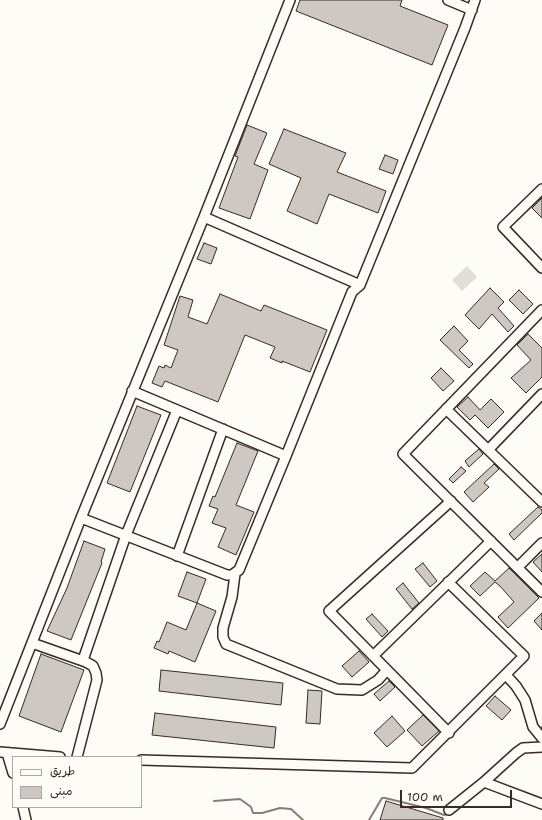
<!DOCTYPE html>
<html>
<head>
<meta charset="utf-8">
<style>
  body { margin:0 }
  #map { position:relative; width:542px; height:820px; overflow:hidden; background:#fdfcf7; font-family:"Shantell Sans","Playpen Sans Arabic",sans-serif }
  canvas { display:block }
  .legend { position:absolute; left:12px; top:756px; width:130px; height:52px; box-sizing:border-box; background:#fdfcf7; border:1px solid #afa8a0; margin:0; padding:5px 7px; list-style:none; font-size:12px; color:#3b2a1e }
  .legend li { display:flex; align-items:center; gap:8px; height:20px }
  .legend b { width:20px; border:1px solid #afa8a0 }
  .scale { position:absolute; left:400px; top:790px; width:112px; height:18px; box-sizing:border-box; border:2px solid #3b2a1e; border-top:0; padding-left:5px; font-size:12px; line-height:14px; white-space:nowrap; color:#3b2a1e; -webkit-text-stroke:3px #fdfcf7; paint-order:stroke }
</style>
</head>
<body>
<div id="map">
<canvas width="542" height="820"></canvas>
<ul class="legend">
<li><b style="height:5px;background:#fdfcf7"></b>طريق</li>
<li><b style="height:11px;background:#cdc8c2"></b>مبنى</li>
</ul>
<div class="scale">100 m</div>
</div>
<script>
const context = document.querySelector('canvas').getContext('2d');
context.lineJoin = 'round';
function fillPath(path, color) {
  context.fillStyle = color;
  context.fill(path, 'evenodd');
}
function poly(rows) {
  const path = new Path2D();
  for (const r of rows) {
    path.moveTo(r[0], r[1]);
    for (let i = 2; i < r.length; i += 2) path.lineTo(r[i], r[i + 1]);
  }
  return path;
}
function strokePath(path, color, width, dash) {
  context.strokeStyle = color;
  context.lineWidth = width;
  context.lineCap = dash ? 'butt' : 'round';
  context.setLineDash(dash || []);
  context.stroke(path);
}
const green = poly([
  [467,266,477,277,462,291,452,280]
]);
const stream = poly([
  [541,728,542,727],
  [214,801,240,799,251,807,253,813,262,813,280,808,291,809,303,820],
  [369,820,382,798,385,798,426,808,444,815,449,814]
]);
const building = poly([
  [300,0,402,0,400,6,448,25,432,65,296,11,300,0],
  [247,125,267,133,254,164,268,170,250,219,219,208,238,157,235,156,247,125],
  [284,129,346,153,337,172,386,191,378,213,329,194,317,224,287,211,301,178,269,164,284,129],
  [385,155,398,160,393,174,379,169,385,155],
  [542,198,542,218,532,208,542,198],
  [204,243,217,248,211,264,197,259,204,243],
  [490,288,504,302,498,308,514,326,508,332,492,314,479,329,465,315,490,288],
  [519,290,533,304,523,314,509,300,519,290],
  [220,294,261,311,264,305,327,330,310,372,282,361,282,363,270,358,275,347,245,335,218,402,165,381,162,387,152,383,159,366,164,368,165,365,171,368,178,350,164,345,180,296,193,300,188,317,207,324,220,294],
  [454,326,468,341,459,350,473,364,469,368,440,340,454,326],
  [528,334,542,348,542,377,526,393,511,378,531,360,517,345,528,334],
  [441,368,454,381,443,391,431,378,441,368],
  [468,397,480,410,491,399,504,412,488,428,475,415,470,420,457,407,468,397],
  [137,406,161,415,130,492,107,483,137,406],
  [237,443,258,451,236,505,254,512,236,555,218,547,226,528,212,523,218,509,209,506,213,496,215,497,237,443],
  [479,449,483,454,469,467,465,461,479,449],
  [494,464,499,469,484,483,489,487,473,502,464,492,494,464],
  [461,467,466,471,453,483,449,479,461,467],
  [538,507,542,510,542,513,514,540,509,534,538,507],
  [84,541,105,549,101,562,102,563,71,640,47,631,67,588,84,541],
  [542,554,542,572,533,562,542,554],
  [423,563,437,581,430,587,415,569,423,563],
  [509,568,539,598,508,628,498,617,514,602,500,586,495,582,480,596,470,586,485,572,495,581,509,568],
  [187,572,206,579,197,603,178,596,187,572],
  [403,583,419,603,412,609,396,589,403,583],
  [197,603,216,611,195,662,169,651,168,654,154,648,157,641,159,642,167,622,186,630,197,603],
  [542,613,542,630,534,621,542,613],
  [372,614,388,631,382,637,366,619,372,614],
  [359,651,369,662,352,677,342,666,359,651],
  [41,654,84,670,61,732,19,716,41,654],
  [161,670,283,683,281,705,159,691,161,670],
  [389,681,395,687,380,701,374,694,389,681],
  [308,690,322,691,320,724,306,723,308,690],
  [495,696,511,710,502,720,486,706,495,696],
  [155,713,276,727,274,748,152,735,155,713],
  [423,715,439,731,422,746,407,730,423,715],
  [392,716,405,731,387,747,374,733,392,716],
  [386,801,443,818,443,820,380,820,386,801]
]);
const minor = poly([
  [448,0,472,10],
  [542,189,503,227,542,268],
  [204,217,360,285],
  [542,310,403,454,542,592],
  [132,391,286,456],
  [446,409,542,502],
  [488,450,542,394],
  [81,518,227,575,232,575,239,570,286,456,352,292,360,285,465,28,475,0],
  [177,556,223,429],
  [518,567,542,543],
  [235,574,232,597,223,628,223,637,226,644,337,689,362,690,378,680,387,670],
  [32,643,86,662,93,666,96,673,97,680,77,757],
  [373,656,491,541],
  [83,660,126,535,177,410],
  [506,675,516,686,525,700,533,727,542,738],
  [0,724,81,518,204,217,290,0],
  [449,733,329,611,451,501],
  [0,752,60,757],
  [7,753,13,773],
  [141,760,412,768,524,656,448,582],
  [484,782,542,804],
  [23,807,26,820],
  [449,810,484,782,516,753,523,748,542,747]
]);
fillPath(green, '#e1ded7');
strokePath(stream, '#887d74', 2);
fillPath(building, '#cdc8c2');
strokePath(building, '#3b2a1e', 1);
strokePath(minor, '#3b2a1e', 12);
strokePath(minor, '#fdfcf7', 9);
</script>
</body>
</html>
